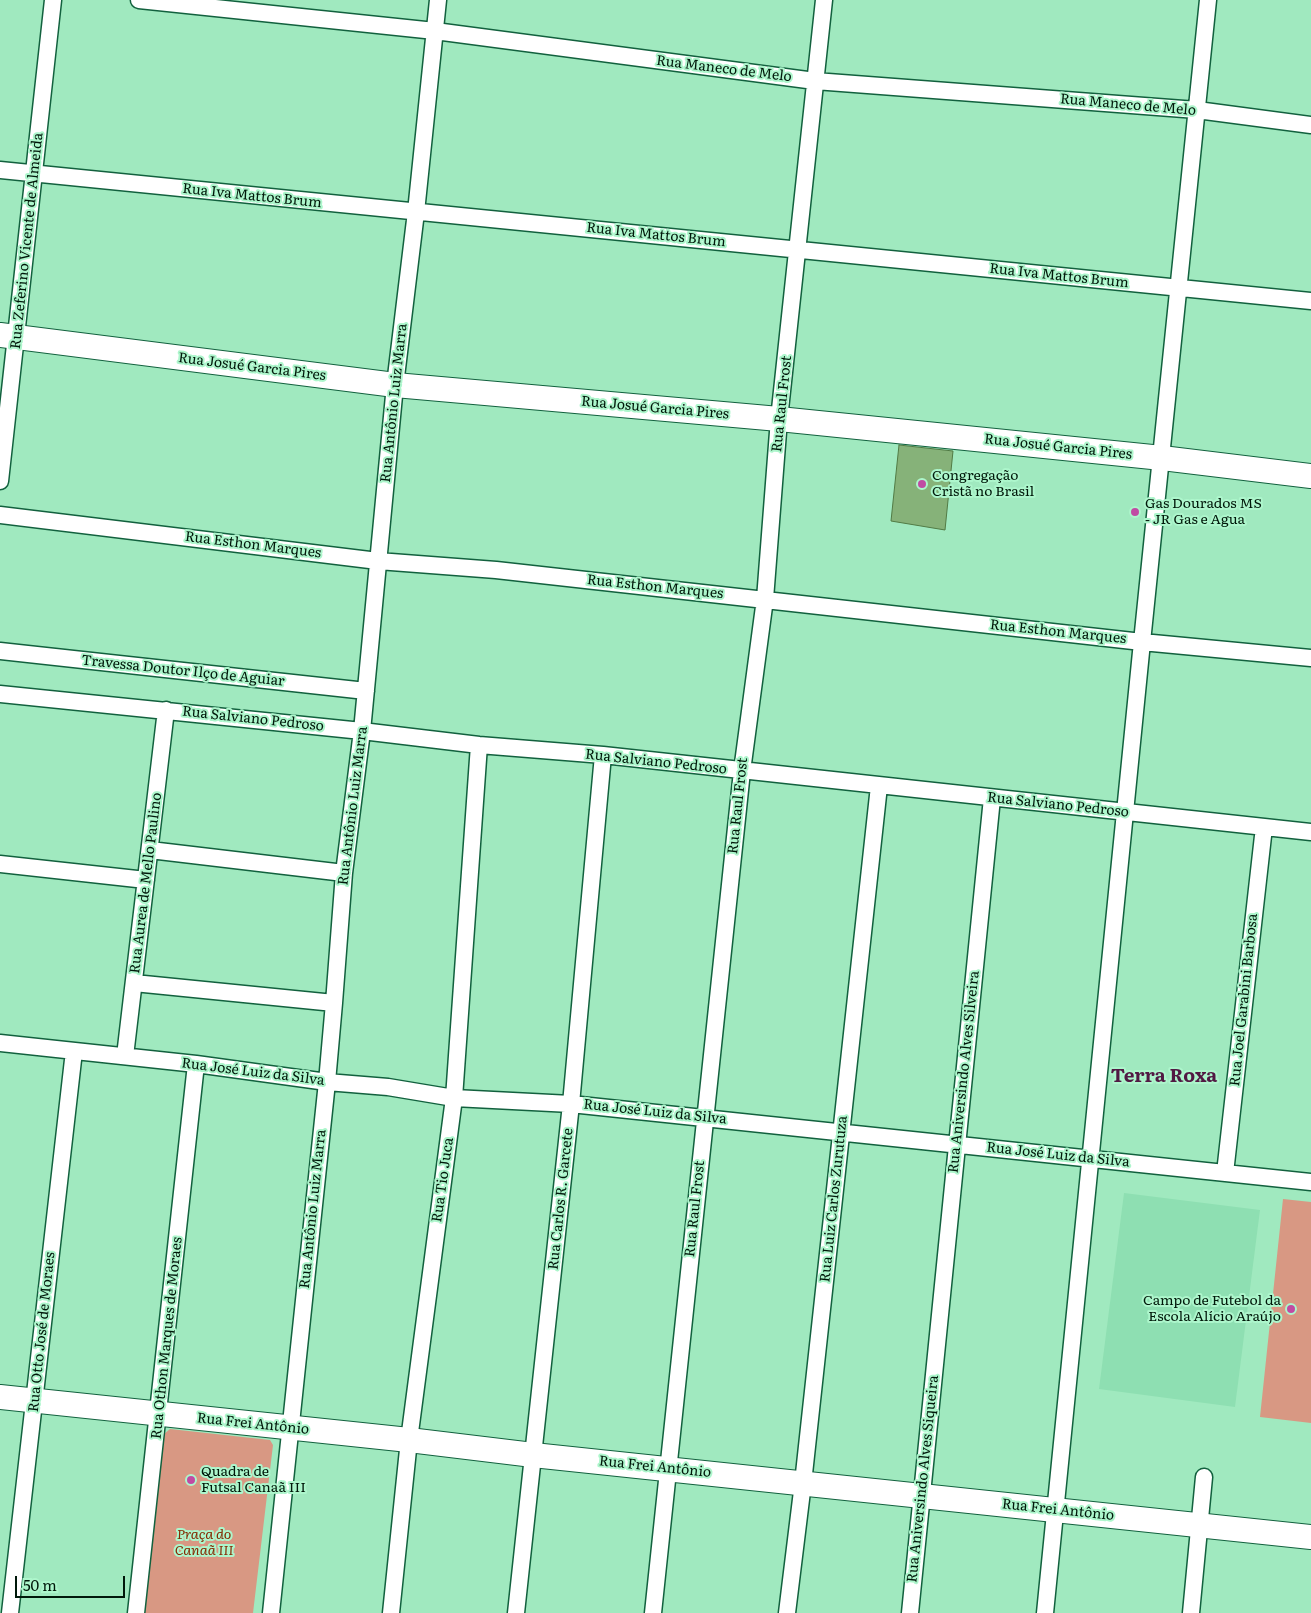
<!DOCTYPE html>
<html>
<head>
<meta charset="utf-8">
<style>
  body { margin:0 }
  #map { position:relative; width:1311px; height:1613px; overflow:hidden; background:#a0e9bf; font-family:Literata,serif }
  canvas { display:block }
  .scale { position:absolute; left:15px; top:1576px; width:110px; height:22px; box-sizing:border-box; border:2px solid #00180a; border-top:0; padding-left:6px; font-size:15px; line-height:18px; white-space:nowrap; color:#00180a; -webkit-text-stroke:4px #adf6cc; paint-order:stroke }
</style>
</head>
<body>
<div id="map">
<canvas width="1311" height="1613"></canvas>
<div class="scale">50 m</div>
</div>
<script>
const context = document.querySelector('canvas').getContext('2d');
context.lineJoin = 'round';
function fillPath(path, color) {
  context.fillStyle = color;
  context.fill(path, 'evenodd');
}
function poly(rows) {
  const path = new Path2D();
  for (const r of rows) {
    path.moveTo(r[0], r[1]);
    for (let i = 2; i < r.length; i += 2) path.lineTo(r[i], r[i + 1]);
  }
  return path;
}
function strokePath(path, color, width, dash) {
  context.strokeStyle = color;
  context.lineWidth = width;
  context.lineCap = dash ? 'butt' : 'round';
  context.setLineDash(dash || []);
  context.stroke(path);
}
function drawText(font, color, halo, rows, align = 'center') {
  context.font = font + ' Literata,serif';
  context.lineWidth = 4;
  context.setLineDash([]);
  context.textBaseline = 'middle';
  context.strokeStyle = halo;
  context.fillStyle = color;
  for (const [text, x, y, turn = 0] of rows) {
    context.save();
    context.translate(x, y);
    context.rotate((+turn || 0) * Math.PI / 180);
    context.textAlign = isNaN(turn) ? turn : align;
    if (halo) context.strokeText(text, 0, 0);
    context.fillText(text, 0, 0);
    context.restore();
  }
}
const built = poly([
  [1124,1193,1260,1210,1235,1407,1099,1389]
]);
const green = poly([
  [1283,1199,1311,1202,1311,1423,1260,1417],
  [170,1429,270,1440,273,1445,253,1613,141,1613,149,1536,164,1434]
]);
const building = poly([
  [899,445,953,451,945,530,891,521,899,445]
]);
const street = poly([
  [139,0,435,31,815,81,1197,110,1311,125],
  [0,170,1311,301],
  [0,481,53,0],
  [0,515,378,561,496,570,1142,642,1311,658],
  [0,651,366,691],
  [0,694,362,731,479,745,603,755,1311,832],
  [150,850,344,873],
  [0,864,146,880],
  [134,983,334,1003],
  [0,1043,196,1064,327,1082,388,1087,454,1098,571,1104,1311,1182],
  [125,1056,166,710],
  [1225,1173,1264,827],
  [10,1613,74,1051],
  [136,1613,196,1064],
  [271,1613,327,1082,334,1003,344,873,362,731,395,385,416,212,438,0],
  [391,1613,409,1440,454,1098,479,745],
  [516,1613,571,1104,603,755],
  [653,1613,742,771,765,599,779,419,824,0],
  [787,1613,803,1483,879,786],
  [910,1613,992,798],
  [1045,1613,1142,642,1208,0],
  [1191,1613,1204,1477]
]);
const secondary = poly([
  [0,335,395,385,779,419,1162,458,1311,476],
  [0,1397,409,1440,533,1455,1311,1537]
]);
const markers = [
  [922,484,5,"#c04ba3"],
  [1135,512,5,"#c04ba3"],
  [1291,1309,5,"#c04ba3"],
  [191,1480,5,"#c04ba3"]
];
const streetNames = [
  ["Rua Maneco de Melo",724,69,7],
  ["Rua Maneco de Melo",1128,105,5],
  ["Rua Iva Mattos Brum",252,196,6],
  ["Rua Iva Mattos Brum",656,235,6],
  ["Rua Zeferino Vicente de Almeida",27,241,-84],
  ["Rua Iva Mattos Brum",1059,276,6],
  ["Rua Josué Garcia Pires",252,367,7],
  ["Rua Antônio Luiz Marra",394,403,-84],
  ["Rua Raul Frost",782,404,-84],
  ["Rua Josué Garcia Pires",655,408,5],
  ["Rua Josué Garcia Pires",1058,447,6],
  ["Rua Esthon Marques",253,545,7],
  ["Rua Esthon Marques",655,587,6],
  ["Rua Esthon Marques",1058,632,6],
  ["Travessa Doutor Ilço de Aguiar",183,671,6],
  ["Rua Salviano Pedroso",253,719,6],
  ["Rua Salviano Pedroso",656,762,6],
  ["Rua Salviano Pedroso",1058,805,6],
  ["Rua Antônio Luiz Marra",353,806,-83],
  ["Rua Raul Frost",738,806,-84],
  ["Rua Aurea de Mello Paulino",146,883,-83],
  ["Rua Joel Garabini Barbosa",1244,1000,-84],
  ["Rua José Luiz da Silva",253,1072,7],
  ["Rua Aniversindo Alves Silveira",964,1072,-84],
  ["Rua José Luiz da Silva",655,1112,6],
  ["Rua José Luiz da Silva",1058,1155,6],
  ["Rua Tio Juca",443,1180,-82],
  ["Rua Carlos R. Garcete",561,1199,-84],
  ["Rua Luiz Carlos Zurutuza",834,1199,-84],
  ["Rua Antônio Luiz Marra",313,1209,-84],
  ["Rua Raul Frost",695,1209,-84],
  ["Rua Otto José de Moraes",42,1332,-84],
  ["Rua Othon Marques de Moraes",167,1338,-84],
  ["Rua Frei Antônio",253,1424,6],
  ["Rua Frei Antônio",655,1467,6],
  ["Rua Aniversindo Alves Siqueira",923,1479,-84],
  ["Rua Frei Antônio",1058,1510,6]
];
const poiNames = [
  ["Congregação",932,476],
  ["Cristã no Brasil",932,492],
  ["Gas Dourados MS",1145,504],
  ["- JR Gas e Agua",1145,520],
  ["Campo de Futebol da",1281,1301,"right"],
  ["Escola Alício Araújo",1281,1317,"right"],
  ["Quadra de",201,1472],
  ["Futsal Canaã III",201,1488]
];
const parkNames = [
  ["Praça do",204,1535],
  ["Canaã III",204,1551]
];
const districtNames = [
  ["Terra Roxa",1164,1076]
];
fillPath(built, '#8edfb2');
fillPath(green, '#d89883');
fillPath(building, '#86b279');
strokePath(building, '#517a44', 1);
strokePath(street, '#12613e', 19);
strokePath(secondary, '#12613e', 26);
strokePath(street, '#fff', 16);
strokePath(secondary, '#fff', 24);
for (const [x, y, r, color] of markers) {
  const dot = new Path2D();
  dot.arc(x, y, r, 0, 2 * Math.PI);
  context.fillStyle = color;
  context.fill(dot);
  strokePath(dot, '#adf6cc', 2);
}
drawText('14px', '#00180a', '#adf6cc', streetNames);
drawText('14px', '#00180a', '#adf6cc', poiNames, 'left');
drawText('italic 14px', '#842903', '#adf6cc', parkNames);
drawText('bold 19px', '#511943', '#adf6cc', districtNames);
</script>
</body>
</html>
